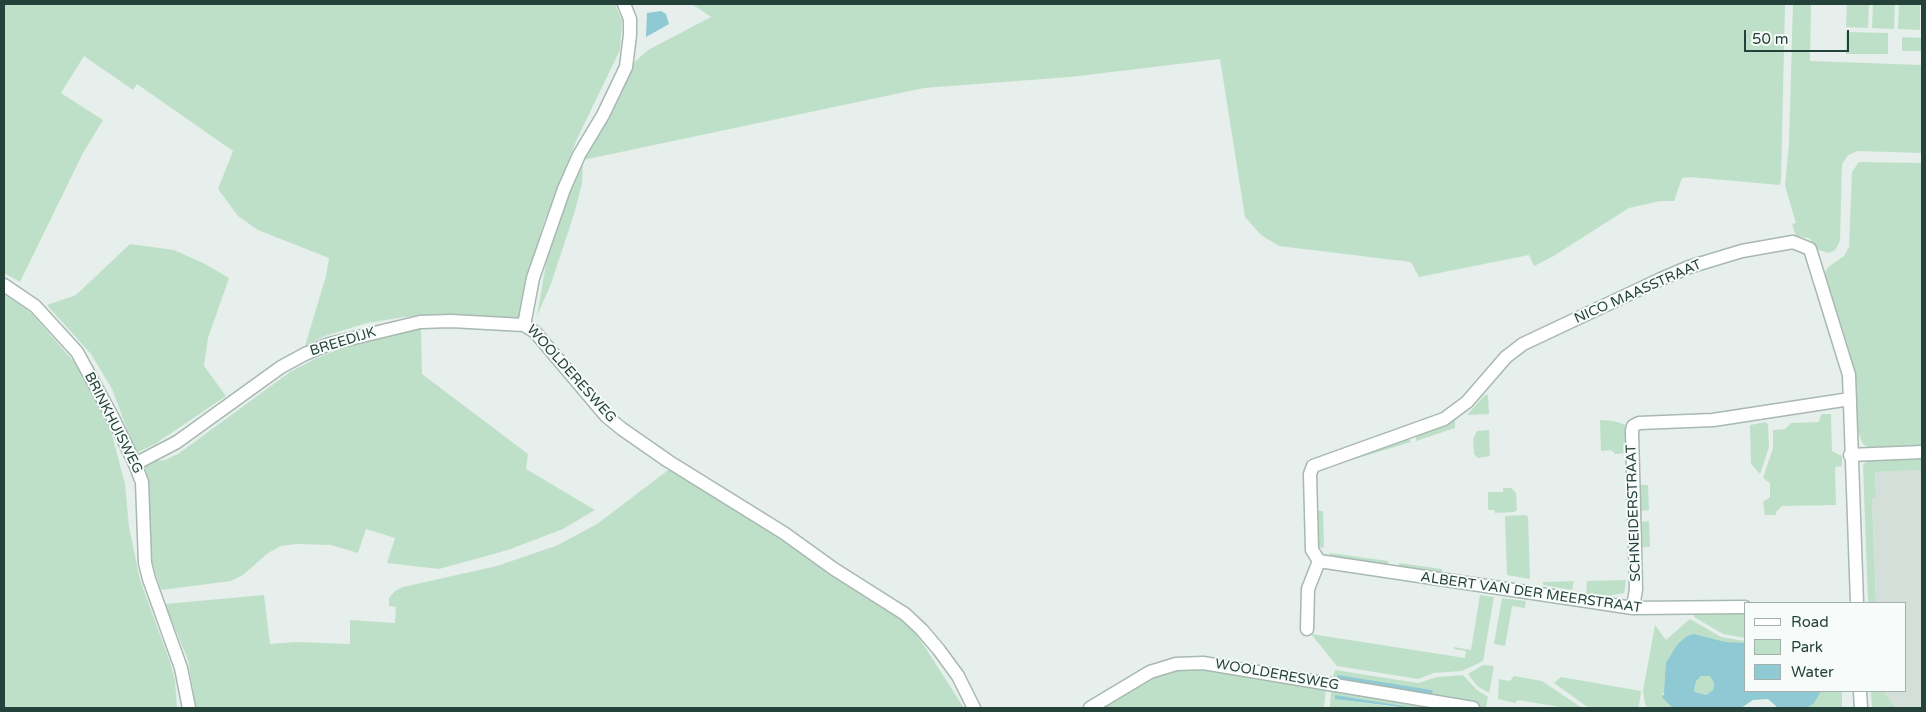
<!DOCTYPE html>
<html>
<head>
<meta charset="utf-8">
<style>
  body { margin:0 }
  #map { position:relative; width:1926px; height:712px; overflow:hidden; background:#e6efeb; font-family:"Varela Round",sans-serif }
  canvas { display:block }
  .frame { position:absolute; inset:0; border:5px solid #24423a; pointer-events:none }
  .legend { position:absolute; left:1744px; top:602px; width:162px; height:90px; box-sizing:border-box; background:#f7fbf9; border:1px solid #a3b1ad; margin:0; padding:6px 9px; list-style:none; font-size:15px; color:#24423a }
  .legend li { display:flex; align-items:center; gap:10px; height:25px }
  .legend b { width:25px; border:1px solid #a3b1ad }
  .scale { position:absolute; left:1744px; top:30px; width:105px; height:22px; box-sizing:border-box; border:2px solid #24423a; border-top:0; padding-left:6px; font-size:15px; line-height:18px; white-space:nowrap; color:#24423a; -webkit-text-stroke:4px #f7fbf9; paint-order:stroke }
</style>
</head>
<body>
<div id="map">
<canvas width="1926" height="712"></canvas>
<div class="frame"></div>
<ul class="legend">
<li><b style="height:6px;background:#fff"></b>Road</li>
<li><b style="height:14px;background:#bfe0c8"></b>Park</li>
<li><b style="height:14px;background:#8ec9d4"></b>Water</li>
</ul>
<div class="scale">50 m</div>
</div>
<script>
const context = document.querySelector('canvas').getContext('2d');
context.lineJoin = 'round';
function fillPath(path, color) {
  context.fillStyle = color;
  context.fill(path, 'evenodd');
}
function poly(rows) {
  const path = new Path2D();
  for (const r of rows) {
    path.moveTo(r[0], r[1]);
    for (let i = 2; i < r.length; i += 2) path.lineTo(r[i], r[i + 1]);
  }
  return path;
}
function strokePath(path, color, width, dash) {
  context.strokeStyle = color;
  context.lineWidth = width;
  context.lineCap = dash ? 'butt' : 'round';
  context.setLineDash(dash || []);
  context.stroke(path);
}
function drawText(font, color, halo, rows, align = 'center') {
  context.font = font + ' "Varela Round",sans-serif';
  context.lineWidth = 4;
  context.setLineDash([]);
  context.textBaseline = 'middle';
  context.strokeStyle = halo;
  context.fillStyle = color;
  for (const [text, x, y, turn = 0] of rows) {
    context.save();
    context.translate(x, y);
    context.rotate((+turn || 0) * Math.PI / 180);
    context.textAlign = isNaN(turn) ? turn : align;
    if (halo) context.strokeText(text, 0, 0);
    context.fillText(text, 0, 0);
    context.restore();
  }
}
const built = poly([
  [1922,470,1922,708,1896,708,1883,691,1905,691,1905,603,1876,603,1872,497,1876,497,1875,472]
]);
const green = poly([
  [4,4,615,4,622,21,620,50,577,139,544,222,526,281,521,323,429,315,404,317,367,323,325,336,305,346,326,276,329,258,258,230,238,216,218,189,233,151,137,84,133,90,84,56,61,93,103,120,83,153,20,282,4,273],
  [692,4,1785,4,1781,180,1780,185,1690,177,1682,178,1674,201,1660,201,1629,208,1552,257,1534,266,1529,255,1419,277,1411,262,1279,246,1261,235,1245,217,1220,59,1070,77,924,88,583,160,582,183,575,211,551,284,537,316,547,258,565,200,582,160,630,66,648,50,711,17],
  [1793,4,1811,4,1810,61,1922,65,1922,153,1858,151,1848,155,1842,164,1840,241,1835,250,1829,253,1819,250,1809,238,1796,236,1792,224,1796,223,1785,186,1789,144],
  [1847,4,1869,4,1868,28,1846,27],
  [1873,4,1895,4,1894,29,1872,28],
  [1899,4,1920,4,1920,30,1898,29],
  [1846,32,1888,33,1888,54,1846,54],
  [1902,37,1922,38,1922,51,1902,51],
  [1859,162,1922,163,1922,447,1869,448,1863,444,1858,432,1855,377,1850,353,1825,273,1828,267,1844,256,1849,247,1852,172],
  [130,244,174,250,205,264,229,278,208,338,204,366,226,396,155,444,136,453,112,389,91,354,47,305,76,295],
  [4,293,32,314,74,362,102,411,111,431,125,484,129,527,140,580,170,662,175,680,177,708,4,708],
  [421,326,422,374,528,454,526,469,595,510,563,529,508,550,439,569,387,563,395,538,366,529,358,553,331,545,297,544,281,546,268,553,243,575,231,581,161,590,148,550,143,467,154,461,165,460,178,454,290,372,315,359,339,349],
  [1485,395,1488,395,1489,414,1467,415],
  [1821,414,1831,414,1832,451,1842,456,1842,466,1835,467,1836,505,1782,506,1776,512,1776,515,1765,515,1763,502,1770,497,1770,483,1763,478,1773,448,1773,430,1785,429,1791,423,1819,422],
  [1455,419,1455,428,1416,441,1416,435],
  [1600,420,1614,421,1626,425,1625,453,1615,454,1611,450,1601,451],
  [1766,422,1768,425,1769,447,1760,474,1751,464,1750,425],
  [1489,430,1490,456,1478,458,1474,454,1473,439,1477,431],
  [1408,438,1411,442,1325,468,1324,465],
  [1922,457,1922,470,1875,472,1876,497,1872,498,1876,603,1868,603,1863,465,1868,460],
  [671,468,892,612,914,630,964,708,196,708,188,660,165,604,264,595,270,644,295,642,350,644,350,620,395,623,396,607,389,606,389,598,395,591,403,587,497,566,558,545,597,524],
  [1638,485,1648,485,1649,510,1640,511],
  [1503,488,1511,488,1516,493,1517,510,1514,512,1495,513,1494,510,1488,510,1488,492,1503,492],
  [1317,511,1323,511,1324,547,1322,548,1318,547],
  [1526,515,1528,517,1530,579,1507,575,1505,516],
  [1649,521,1650,547,1641,547,1640,522],
  [1330,553,1388,561,1387,565,1328,557],
  [1399,563,1442,569,1442,573,1399,568],
  [1626,580,1624,593,1612,595,1611,600,1586,596,1587,581],
  [1574,581,1572,590,1543,585,1543,582],
  [1480,595,1494,597,1483,661,1462,671,1434,673,1418,679,1337,666,1311,634,1465,658,1466,651,1454,649,1454,647,1471,650],
  [1502,598,1526,601,1525,608,1512,606,1505,646,1494,644],
  [1745,613,1745,638,1723,634,1694,617,1694,615],
  [1690,619,1721,637,1745,641,1745,646,1662,694,1674,708,1647,707,1645,704,1643,691,1655,625,1666,640],
  [1483,665,1494,666,1489,693,1477,686,1468,674],
  [1196,666,1326,689,1324,708,1095,708,1154,674],
  [1335,670,1418,683,1437,677,1463,675,1477,690,1488,697,1486,708,1332,680],
  [1336,676,1432,690,1431,693,1337,678],
  [1514,676,1542,681,1582,708,1566,708,1518,700,1515,703,1498,699,1499,679,1510,681],
  [1701,676,1710,676,1714,683,1713,690,1706,695,1695,692,1694,689,1695,681],
  [1561,677,1641,691,1639,706,1638,708,1599,708,1586,706,1554,683],
  [1331,690,1444,708,1409,708,1335,699,1402,708,1330,708],
  [1820,691,1842,691,1842,708,1802,708],
  [1871,691,1883,691,1896,708,1872,708]
]);
const water = poly([
  [661,11,666,14,669,24,646,37,647,13],
  [1694,634,1725,642,1745,643,1745,691,1821,691,1814,703,1807,708,1778,708,1768,699,1753,700,1741,708,1673,708,1662,697,1664,694,1666,663,1677,645,1687,636],
  [1701,676,1710,676,1714,683,1713,690,1706,695,1695,692,1694,689,1696,681],
  [1337,675,1432,690,1433,692,1431,694,1337,678],
  [1335,695,1408,707,1409,708,1335,699]
]);
const minor = poly([
  [624,4,630,19,630,35,626,67,603,115,579,155,564,189,533,278,524,325,535,332,606,416,622,429,668,461,784,533,834,569,905,614,922,630,939,650,958,676,974,708],
  [4,285,35,306,77,352,113,418,135,464,142,482,145,563,149,579,181,668,189,708],
  [1850,455,1922,452],
  [135,464,177,442,281,367,305,354,329,344,420,322,451,321,524,325],
  [1319,561,1312,550,1310,474,1313,466,1444,419,1467,402,1506,357,1523,344,1661,279,1689,267,1742,251,1793,242,1810,249,1849,375,1857,603],
  [1319,561,1633,608,1745,607],
  [1633,608,1636,589,1632,431,1633,426,1639,423,1713,420,1850,399],
  [1307,629,1308,589,1319,561],
  [1860,691,1861,708],
  [1090,708,1150,672,1176,664,1203,663,1473,708]
]);
const streetNames = [
  ["NICO MAASSTRAAT",1638,292,-24],
  ["BREEDIJK",343,342,-17],
  ["WOOLDERESWEG",571,374,48],
  ["BRINKHUISWEG",113,423,63],
  ["SCHNEIDERSTRAAT",1634,513,-92],
  ["ALBERT VAN DER MEERSTRAAT",1531,593,8],
  ["WOOLDERESWEG",1277,675,10]
];
fillPath(built, '#d4dfda');
fillPath(green, '#bfe0c8');
fillPath(water, '#8ec9d4');
strokePath(minor, '#a8b8b2', 15);
strokePath(minor, '#fff', 12);
drawText('14px', '#24423a', '#f7fbf9', streetNames);
</script>
</body>
</html>
